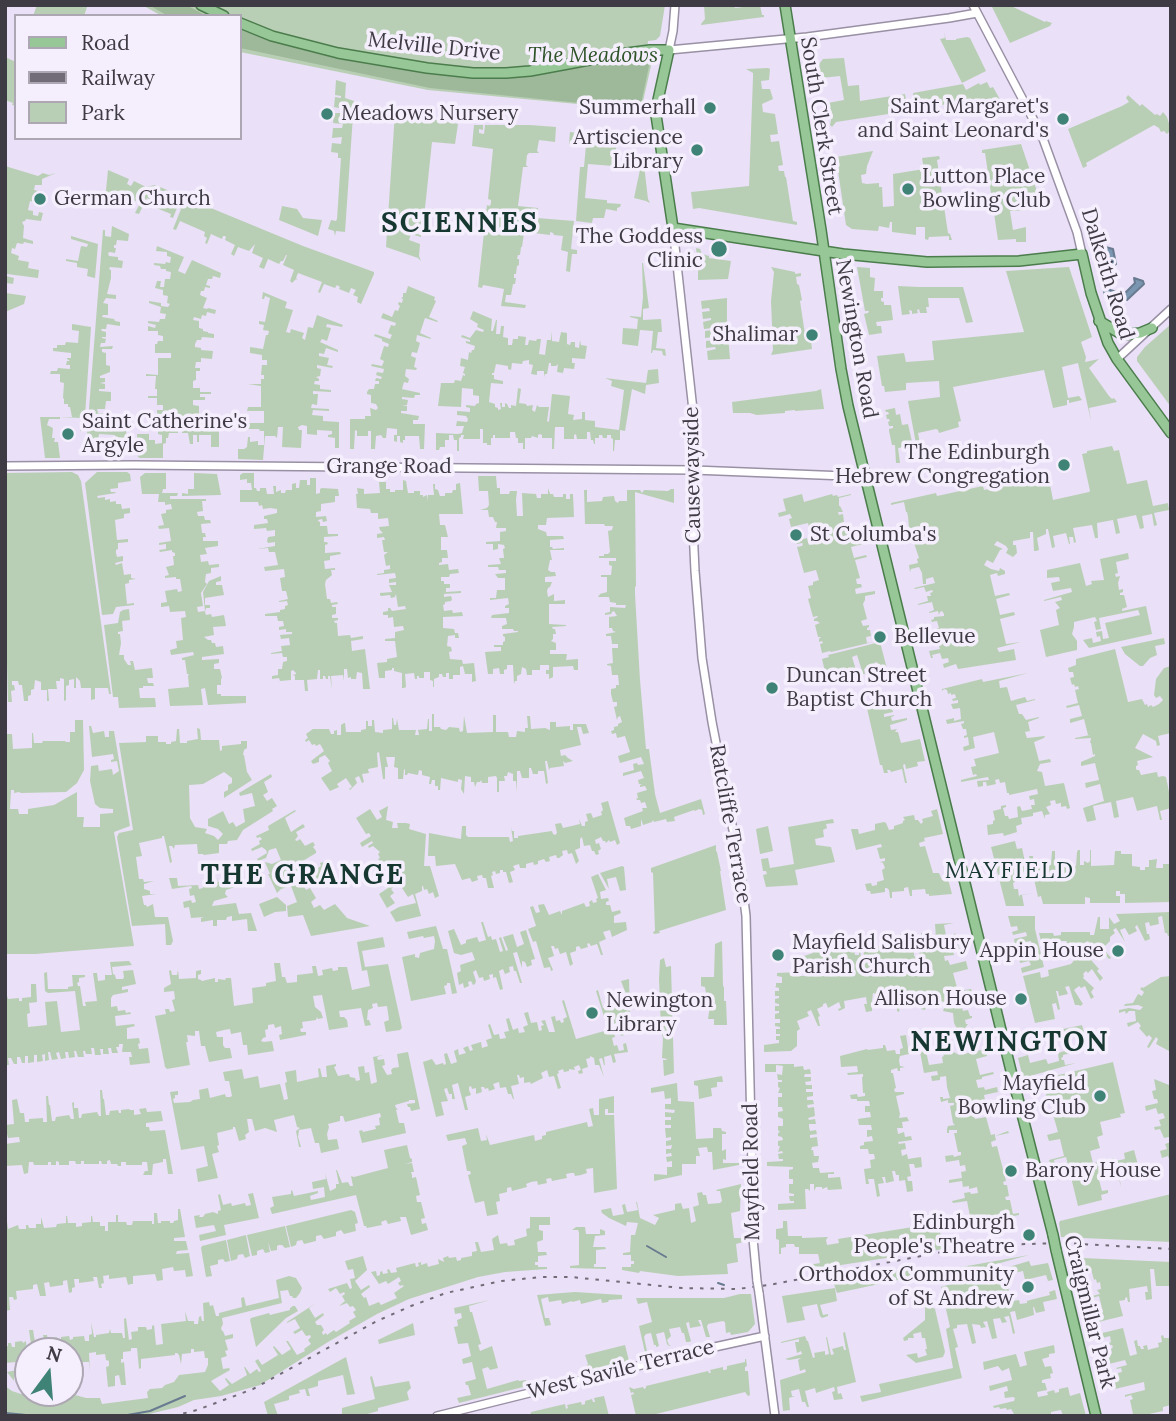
<!DOCTYPE html>
<html>
<head>
<meta charset="utf-8">
<style>
  body { margin:0 }
  #map { position:relative; width:1176px; height:1421px; overflow:hidden; background:#eae0f7; font-family:Lora,serif }
  canvas { display:block }
  .frame { position:absolute; inset:0; border:7px solid #3f3b44; pointer-events:none }
  .legend { position:absolute; left:14px; top:14px; width:228px; height:126px; box-sizing:border-box; background:#f5effd; border:2px solid #aca7b3; margin:0; padding:9px 12px; list-style:none; font-size:21px; color:#3f3b44 }
  .legend li { display:flex; align-items:center; gap:14px; height:35px }
  .legend b { width:35px; border:2px solid #aca7b3 }
  .north { position:absolute; left:14px; top:1337px; width:70px; height:70px; box-sizing:border-box; background:#f5effd; border:2px solid #aca7b3; border-radius:50%; rotate:16deg; font-size:19px; font-weight:700; line-height:28px; text-align:center; color:#3f3b44 }
  .north::after { content:''; display:block; margin:auto; width:24px; height:32px; background:#3f8376; clip-path:polygon(50% 0,100% 100%,50% 72%,0 100%) }
</style>
</head>
<body>
<div id="map">
<canvas width="1176" height="1421"></canvas>
<div class="frame"></div>
<ul class="legend">
<li><b style="height:9px;background:#97c697"></b>Road</li>
<li><b style="height:9px;background:#726c79"></b>Railway</li>
<li><b style="height:19px;background:#b9cfb5"></b>Park</li>
</ul>
<div class="north">N</div>
</div>
<script>
const context = document.querySelector('canvas').getContext('2d');
context.lineJoin = 'round';
function fillPath(path, color) {
  context.fillStyle = color;
  context.fill(path, 'evenodd');
}
function poly(rows) {
  const path = new Path2D();
  for (const r of rows) {
    path.moveTo(r[0], r[1]);
    for (let i = 2; i < r.length; i += 2) path.lineTo(r[i], r[i + 1]);
  }
  return path;
}
function strokePath(path, color, width, dash) {
  context.strokeStyle = color;
  context.lineWidth = width;
  context.lineCap = dash ? 'butt' : 'round';
  context.setLineDash(dash || []);
  context.stroke(path);
}
function drawText(font, color, halo, rows, align = 'center') {
  context.font = font + ' Lora,serif';
  context.lineWidth = 7;
  context.setLineDash([]);
  context.textBaseline = 'middle';
  context.strokeStyle = halo;
  context.fillStyle = color;
  for (const [text, x, y, turn = 0] of rows) {
    context.save();
    context.translate(x, y);
    context.rotate((+turn || 0) * Math.PI / 180);
    context.textAlign = isNaN(turn) ? turn : align;
    if (halo) context.strokeText(text, 0, 0);
    context.fillText(text, 0, 0);
    context.restore();
  }
}
const green = poly([
  [37,5,83,5,84,8,85,5,89,6,87,7,84,16,33,16],
  [142,5,665,5,660,36,656,40,648,41,646,58,650,61,651,66,641,110,428,90,240,52,240,16,162,16],
  [704,5,734,5,735,8,760,5,762,15,764,15,764,17,701,25,701,24,705,19],
  [991,5,1009,5,1045,22,1046,21,1052,23,1050,26,1010,43],
  [944,32,946,40,956,40,956,39,967,37,970,38,986,71,962,83,940,39,945,38],
  [5,57,16,62,16,106,12,105,13,103,5,100],
  [844,58,848,86,859,85,860,101,905,94,908,111,836,122,832,127,830,125,831,120,828,103,844,100,840,76,821,78,819,64,823,59],
  [768,68,770,69,769,80,761,81,762,89,770,89,773,99,762,104,763,112,775,114,778,134,770,135,771,142,779,141,783,165,778,166,779,171,784,171,785,177,786,177,793,221,797,222,797,225,699,208,693,209,691,192,749,186,753,77,753,73,746,69],
  [336,80,346,83,345,98,354,101,345,232,336,231,335,236,334,231,328,229,331,220,336,221,337,219,341,158,338,158,338,153,331,152,332,143,341,144,342,137,332,138,333,128,342,128,343,124,333,123,334,113,343,113,344,109,334,107,335,97,341,98,341,96,335,95],
  [987,82,990,88,993,87,1002,103,1005,111,1001,112,994,99,983,101,982,99,974,100,915,109,913,93,963,84,966,90,979,83,980,85],
  [1128,95,1140,106,1142,104,1155,115,1157,114,1160,116,1163,112,1167,117,1171,130,1167,134,1164,131,1161,132,1159,128,1154,125,1086,163,1087,166,1083,168,1068,129,1122,106,1129,102,1126,98],
  [394,110,420,117,458,124,455,144,432,142,423,227,405,226,404,231,421,235,421,237,411,234,409,240,420,244,419,256,421,261,418,258,386,247,395,112],
  [474,125,483,125,483,130,479,129,479,133,484,134,485,125,530,125,556,127,555,142,539,140,537,151,539,153,529,153,527,155,526,165,528,167,523,167,518,206,538,208,537,218,574,221,571,249,577,250,577,254,572,254,570,272,566,271,568,252,561,250,563,236,554,235,553,233,550,232,550,235,534,233,532,232,532,227,525,226,522,247,521,247,520,255,518,255,517,259,519,259,519,265,517,266,516,274,514,274,514,278,516,278,515,284,513,284,511,295,506,295,505,302,526,305,525,308,501,306,504,289,483,285,482,288,478,287,487,205,490,206,491,203,491,200,488,199,493,149,472,146],
  [570,132,608,137,608,132,621,134,618,138,613,166,588,164,585,198,605,200,607,200,607,203,621,204,620,207,617,208,617,211,606,209,604,218,593,218,592,223,576,221,580,167,584,167,586,145,569,144],
  [1021,144,1042,206,1029,210,1010,211,1013,230,1026,227,1026,242,1016,242,1016,239,998,240,985,153,982,153,982,150],
  [873,151,867,166,866,174,861,175,862,183,867,184,879,183,879,187,882,187,883,207,894,206,893,174,924,169,922,158,939,156,940,159,937,160,948,233,950,234,952,240,949,240,949,236,929,237,928,240,925,239,925,227,916,227,916,235,892,232,892,222,890,222,889,228,879,226,878,231,852,229,846,225,836,157],
  [641,165,644,165,648,199,650,203,646,201,634,198],
  [5,166,38,176,43,173,49,175,56,173,42,179,42,185,35,185,34,190,38,191,35,202,30,201,28,210,33,211,33,215,38,216,39,212,43,213,41,221,26,219,25,221,22,222,24,226,23,238,33,241,33,244,24,242,23,244,17,243,15,249,12,248,11,253,19,256,18,260,29,262,28,268,39,270,38,278,7,274,6,276,14,278,13,284,7,283,6,293,26,296,24,304,5,312],
  [108,170,129,179,127,184,131,186,134,181,146,187,155,185,303,246,374,272,374,274,361,304,357,302,358,297,353,295,356,290,351,288,349,293,339,289,340,287,337,285,335,288,324,284,320,293,318,292,322,282,298,273,296,278,298,280,296,279,292,283,290,281,294,270,283,265,287,255,286,255,283,261,281,261,279,264,268,259,264,269,259,267,263,258,252,253,255,244,249,251,238,247,234,256,231,254,235,245,225,240,226,237,225,236,223,236,222,239,211,234,207,244,205,243,207,238,204,236,205,232,180,221,176,230,173,229,181,209,177,208,173,218,170,217,171,214,149,205,151,200,147,198,139,214,135,213,140,203,129,198,131,194,127,192,125,197,114,192,110,202,105,200],
  [282,206,297,209,303,218,322,220,318,236,279,220],
  [112,226,129,234,128,241,117,240,116,245,114,245,114,248,116,248,115,253,110,252,108,253,109,256,118,257,118,260,123,261,122,268,110,267,109,269,111,270,111,278,107,294,116,295,116,299,106,298,103,303,108,304,108,315,103,315,102,317,114,319,115,321,120,322,120,326,107,324,106,329,101,329,102,331,106,332,106,337,102,337,102,338,106,339,105,343,101,343,100,347,113,346,112,349,102,349,102,352,106,353,106,365,110,366,110,372,100,376,100,378,105,378,105,382,100,383,105,384,105,389,99,389,99,391,111,392,111,401,106,401,105,409,97,409,98,413,105,414,102,417,105,419,105,422,96,422,95,426,126,428,127,448,115,448,115,435,99,434,98,441,90,441,89,447,86,447,103,230,105,230,105,236,111,237],
  [71,236,98,244,95,278,87,276,88,269,77,267,77,263,66,261,66,259,78,261,81,246,87,247,88,244,71,239],
  [157,246,184,257,178,271,185,274,192,260,221,273,220,278,213,276,212,279,208,279,206,285,210,286,210,288,205,287,204,291,201,291,200,295,207,298,203,308,207,309,208,308,216,310,215,314,207,312,206,316,202,315,201,319,194,317,193,320,199,321,199,328,203,329,203,331,208,332,208,333,214,334,214,338,202,337,201,340,197,340,195,344,195,347,201,348,201,350,213,351,212,359,201,358,201,362,196,362,195,368,200,368,200,371,196,371,196,380,193,381,193,388,200,388,200,392,211,392,211,394,200,394,200,397,205,397,205,400,193,400,193,405,199,406,199,419,219,419,219,447,211,447,211,435,199,435,199,442,197,442,197,435,193,435,193,444,190,444,188,433,182,433,182,428,178,428,178,433,169,433,168,438,166,438,166,443,163,444,163,458,140,458,138,457,137,434,149,434,149,440,155,440,155,444,162,443,162,435,158,434,158,427,162,427,162,419,148,418,148,417,157,417,157,410,163,410,163,405,157,405,157,398,148,398,148,396,157,396,157,389,155,389,156,376,146,376,146,374,158,375,158,358,171,358,171,353,155,353,155,344,157,344,158,341,163,341,163,336,158,335,158,331,148,331,148,326,155,328,156,325,148,323,148,321,159,322,160,319,165,319,166,314,160,313,161,307,149,303,149,301,161,303,161,306,168,307,170,304,167,303,168,296,163,295,163,290,155,288,157,281,161,281,160,287,164,287,165,279,170,279,171,272,166,271,166,269,161,269,160,266,154,265,154,263,165,264,166,262,170,263,171,257,167,256,167,252,156,251],
  [696,248,700,249,702,254,709,256,709,258,731,261,728,279,698,280,698,271,697,270,696,266,697,261,700,260,699,256,697,256],
  [642,263,643,263,649,308,643,309,643,320,661,319,662,332,658,332,656,348,665,349,666,356,663,355,662,351,653,350,652,353,651,353,653,331,640,330,638,346,622,344,623,328,637,329,638,319,630,317,630,316,641,317,643,297],
  [771,267,795,272,795,274,801,273,801,276,796,277,797,284,799,285,802,300,800,301,806,341,811,341,812,349,771,355,773,350,771,301,774,272],
  [857,267,870,268,870,277,875,278,874,291,883,291,883,298,881,298,881,301,884,302,884,305,891,305,893,320,876,322,877,326,881,326,882,333,869,335,864,314,868,313,869,311,865,311],
  [1069,267,1092,337,1081,342,1086,357,1085,362,1099,359,1089,368,1109,396,1112,399,1114,398,1117,402,1089,408,1091,421,1078,363,1062,367,1068,398,1079,396,1082,400,1069,403,1069,400,1067,400,1067,405,1053,408,1044,370,953,387,961,421,958,422,959,427,939,433,938,430,936,429,918,433,921,449,917,449,908,401,940,397,939,381,906,383,906,390,885,392,884,386,882,386,877,356,904,353,906,362,934,360,932,341,1024,332,1006,271],
  [408,286,435,297,434,300,436,301,429,317,438,321,437,322,425,318,420,333,431,338,431,339,417,335,416,341,420,343,417,353,412,352,411,356,416,358,414,367,417,368,416,370,406,369,405,376,409,379,408,383,404,382,402,389,420,393,420,395,415,395,414,398,402,397,402,399,408,400,407,405,402,405,407,406,407,411,401,411,401,413,419,416,418,420,413,420,413,424,425,424,424,449,420,449,419,436,405,436,405,440,403,440,403,443,400,442,400,436,397,436,397,442,394,441,394,435,397,435,397,429,387,428,386,438,383,438,381,435,376,436,375,449,371,449,371,431,368,431,368,436,357,436,357,431,355,430,354,449,350,449,350,419,365,419,365,416,371,416,370,408,376,410,378,408,376,404,371,403,371,395,367,394,367,392,369,389,374,389,375,384,379,384,379,381,375,381,376,378,381,379,382,377,376,375,377,372,383,373,384,369,371,366,372,364,382,366,384,361,380,359,384,346,388,347,389,344,382,341,382,339,374,336,375,334,390,339,392,335,388,333,389,330,391,325,395,326,396,323,381,318,383,313,392,317,395,310,398,311,400,306,398,304,399,302,402,303,403,299,401,298,403,297,403,293,406,293],
  [898,286,919,287,963,287,973,322,966,323,959,298,928,298,929,307,926,307,927,313,920,313,919,309,917,310,918,313,912,314,912,311,909,310,910,314,902,315],
  [263,292,287,302,285,308,293,310,286,332,290,333,291,329,304,333,302,338,305,340,308,327,313,328,317,315,343,325,342,327,327,324,326,327,331,328,327,341,322,339,320,342,338,350,338,352,326,348,324,354,319,353,319,356,329,358,327,365,333,366,332,368,317,365,317,368,321,369,320,376,316,377,319,379,319,381,315,381,314,384,320,385,320,389,331,390,331,392,313,391,313,394,318,394,317,405,312,404,311,408,329,409,329,411,313,410,312,415,323,416,323,421,339,422,339,448,335,448,335,438,328,437,328,435,332,434,332,431,317,430,317,435,307,434,307,426,302,425,298,427,299,430,302,430,301,448,282,447,283,427,278,427,277,438,275,436,265,436,263,460,238,459,238,449,244,449,247,447,248,437,250,437,250,442,258,441,258,445,264,445,264,431,260,431,259,429,248,429,248,426,239,426,247,425,247,423,264,423,264,411,247,411,248,407,261,407,261,386,248,384,261,384,261,379,264,379,264,375,261,375,262,365,267,365,267,360,262,360,262,355,250,353,250,347,263,349,266,335,268,335,269,331,263,330,264,325,259,324,259,321,265,322,270,298,265,296,264,299,262,299],
  [727,298,727,323,730,359,708,360,707,351,716,349,715,347,706,348,706,341,715,340,714,337,705,338,705,331,713,330,712,328,704,329,703,322,711,320,711,318,703,319,702,312,710,311,709,308,702,309,701,301],
  [473,311,492,319,491,331,493,331,496,320,497,320,496,334,500,334,501,326,504,326,503,337,508,338,508,345,512,345,513,339,518,339,518,336,526,337,525,345,528,345,529,340,536,341,537,339,541,339,539,354,545,355,547,340,551,340,552,331,552,341,559,342,561,332,567,333,567,344,570,345,571,342,575,342,575,347,579,348,580,340,581,345,587,346,585,359,572,358,572,363,575,363,574,369,564,368,563,373,557,372,558,364,556,366,551,366,551,363,549,363,547,374,545,374,544,377,544,371,537,371,537,375,531,374,533,365,529,364,529,360,523,361,522,364,512,363,511,370,508,369,508,366,496,364,494,373,492,373,492,375,494,375,494,379,503,381,503,384,491,383,489,402,495,404,495,407,498,408,498,410,501,409,500,403,502,403,502,407,505,407,505,403,507,404,509,408,511,408,511,405,516,406,518,388,521,389,519,403,526,404,527,406,533,405,532,410,535,412,537,405,539,407,549,407,547,421,549,422,552,394,570,396,568,414,574,415,573,420,582,419,582,412,585,412,585,420,595,421,595,427,619,430,624,390,611,386,612,381,605,378,646,383,648,370,658,369,659,383,646,385,645,394,632,389,625,431,620,430,620,440,615,440,614,451,613,451,613,439,611,438,611,435,607,435,607,438,603,438,602,435,599,435,599,438,595,438,595,444,594,444,593,440,591,440,590,432,587,432,587,439,577,439,576,434,574,435,574,439,564,439,564,427,555,427,554,449,552,449,552,438,542,438,542,435,540,434,538,435,538,438,532,436,531,438,525,438,525,449,523,449,523,443,518,443,518,438,516,438,515,432,510,432,510,438,495,438,495,435,493,435,493,438,491,438,491,445,487,445,487,443,483,443,483,429,480,429,480,439,463,439,464,435,461,435,461,437,459,438,459,451,457,451,457,440,454,440,453,435,449,435,449,440,445,440,445,447,440,447,439,450,436,450,436,433,458,434,462,433,464,426,456,426,457,421,467,422,468,419,466,416,457,415,457,411,470,412,470,408,466,407,466,405,475,406,476,404,479,403,479,396,473,395,473,389,462,388,461,407,438,406,441,383,454,383,455,380,461,381,463,375,465,376,465,374,463,373,465,367,460,366,461,358,468,360,469,352,471,353,472,350,474,350,475,346,466,343,466,341,470,342,470,340,461,337,462,335,470,338,476,330,483,332,484,330,477,327,478,324,470,319],
  [72,324,91,327,84,431,80,431,80,427,83,425,83,421,81,418,60,417,60,419,49,419,47,425,53,428,52,438,55,438,54,442,58,442,60,458,45,458,40,417,72,417,70,407,68,407,68,404,64,404,64,399,63,398,64,383,60,382,60,374,50,374,51,371,57,371,58,368,70,369,70,365,66,365,67,361,70,361,67,359,67,358,71,358,71,353,53,351,53,348,57,348,57,345,65,345,66,342,78,343,79,331,72,330],
  [1171,324,1171,407,1137,361,1137,357,1145,347],
  [821,389,824,409,795,411,795,410,785,411,785,413,757,415,750,413,733,413,732,402,816,391],
  [895,408,896,415,900,414,902,425,908,424,913,446,898,448,900,463,896,463,895,445,892,445,889,431,889,429,893,428,893,426,889,426,888,422,890,421,889,419,887,419,886,415,889,414,888,412,886,412,885,410],
  [1112,446,1114,451,1119,450,1127,484,1147,480,1153,506,1168,503,1169,510,1154,513,1157,525,1154,526,1152,514,1142,516,1144,528,1140,529,1136,515,1117,519,1120,533,1116,534,1113,520,1097,523,1098,538,1095,538,1092,525,1073,528,1076,542,1074,543,1073,537,1069,537,1070,544,1069,544,1066,533,1053,536,1055,547,1052,548,1048,529,1046,529,1046,534,1037,538,1039,550,1036,551,1034,551,1033,532,1030,532,1030,538,1013,541,1013,545,1016,545,1017,553,1013,557,1006,553,1008,549,1006,546,997,541,994,545,1003,549,1000,550,993,563,987,560,984,565,991,569,999,571,1000,568,1005,571,1005,574,998,576,997,573,990,575,995,596,1009,593,1010,595,996,599,1000,615,1014,612,1015,615,1000,619,1006,644,1021,642,997,648,999,652,1014,649,1016,660,958,669,956,664,944,668,943,664,949,662,948,658,942,659,940,653,932,655,933,658,931,658,929,651,940,649,939,646,942,645,941,642,939,643,938,639,942,637,941,634,937,635,936,633,925,636,925,632,939,628,937,621,932,622,931,620,934,619,934,617,944,616,944,614,942,611,940,612,939,615,938,611,929,613,929,612,934,610,932,602,918,605,918,604,928,601,927,596,931,596,930,593,933,592,932,590,926,592,924,587,915,589,914,588,935,583,933,577,926,579,926,584,923,584,922,573,919,567,911,569,910,572,909,565,918,563,917,559,919,558,910,531,920,528,920,526,903,530,903,532,898,533,897,530,901,530,901,529,909,527,908,517,907,512,906,512,904,502,891,505,891,503,936,493,937,496,983,486,984,490,989,489,990,491,992,490,992,488,997,487,997,483,1013,480,1013,476,1047,469,1053,500,1089,492,1090,491,1082,454,1087,453,1087,451],
  [72,472,78,475,81,481,111,694,109,694,108,688,95,688,95,699,91,700,91,688,81,688,80,681,76,677,76,688,74,688,74,679,69,680,69,685,66,686,66,700,64,701,64,679,60,678,60,681,56,681,57,689,48,689,49,701,47,701,47,690,41,690,41,682,35,680,34,689,31,690,31,695,28,696,28,701,24,701,22,685,19,685,18,681,12,681,12,685,14,685,15,690,11,691,12,702,8,702,7,663,5,663,5,473],
  [97,472,127,472,130,474,131,481,118,483,118,488,110,489,111,492,115,492,116,493,97,496,98,498,105,497,105,500,110,499,110,502,116,501,116,504,121,504,122,509,130,508,130,513,124,514,124,518,115,520,117,540,128,539,128,542,118,543,118,549,116,550,116,553,117,557,123,556,123,561,115,563,116,565,122,563,124,575,131,574,131,578,136,579,129,580,129,583,125,584,127,604,134,603,134,605,116,607,113,614,102,615,85,483],
  [145,473,166,473,166,489,163,489,162,493,178,493,177,496,170,496,170,499,206,499,206,501,202,501,203,511,197,512,198,516,204,516,205,520,210,520,211,523,201,524,202,533,205,533,206,537,203,537,203,541,218,541,218,546,205,548,207,554,200,555,201,562,208,561,209,565,219,564,219,567,211,568,211,573,206,574,205,582,207,584,201,593,203,606,197,607,198,612,205,611,203,592,209,581,221,576,221,581,216,582,216,585,222,585,224,595,205,598,205,605,210,605,210,608,206,608,205,612,206,615,211,614,212,617,224,615,226,626,213,627,214,635,204,637,208,640,211,640,212,643,215,643,216,647,223,646,224,654,202,657,202,660,219,659,219,663,214,664,214,669,220,669,222,678,221,679,221,685,217,685,217,694,221,694,221,696,246,696,246,703,208,705,205,688,201,689,203,705,170,706,168,689,189,687,188,676,189,674,187,674,185,660,182,660,182,658,194,655,193,652,171,655,170,650,177,648,176,641,183,640,181,618,186,617,185,611,170,612,169,606,161,607,161,603,167,602,165,591,177,589,178,592,182,591,180,579,176,579,176,577,165,578,165,576,169,575,166,567,174,565,173,556,175,556,175,553,172,552,172,550,160,552,159,550,166,549,166,544,159,545,159,543,171,541,169,528,159,529,158,526,164,525,161,514,166,513,166,510,172,509,171,504,165,505,165,502,158,502,159,494,142,494,140,477],
  [194,473,217,474,221,495,182,496,182,493,188,494,188,489,194,489],
  [243,473,254,473,254,488,256,488,257,491,260,491,260,488,266,488,267,494,274,494,273,486,276,486,276,492,281,490,281,493,285,493,286,490,292,490,292,484,296,483,296,488,299,488,300,480,307,480,307,485,310,485,310,478,316,478,316,494,320,493,320,489,322,488,338,489,339,496,335,496,335,502,321,504,321,511,316,512,316,517,326,516,327,521,323,522,322,519,318,520,318,521,320,522,320,526,327,526,328,534,338,534,338,536,324,537,324,542,327,542,328,544,325,545,325,553,340,552,341,554,330,556,330,560,324,561,325,569,335,568,335,570,331,570,332,575,326,580,325,584,327,599,330,599,331,603,337,602,338,604,332,605,332,607,336,607,336,614,332,615,332,618,338,618,338,620,334,621,335,623,337,623,338,636,350,635,351,638,363,636,363,639,351,641,352,651,365,649,370,689,363,689,362,673,357,672,356,679,351,679,351,677,348,678,347,669,344,669,344,681,343,675,331,676,332,690,330,676,328,676,328,679,326,679,325,676,323,676,323,679,320,679,320,670,318,670,317,679,307,680,308,691,305,691,304,680,295,680,295,676,293,675,296,674,296,673,293,670,291,671,291,680,280,681,279,678,272,679,272,676,278,675,278,669,282,669,283,662,287,661,287,657,283,657,282,653,271,654,271,653,282,651,281,646,290,645,289,638,281,639,280,635,292,634,292,632,286,632,286,629,279,630,279,627,284,626,283,621,278,621,277,616,265,616,265,614,280,612,280,610,285,609,285,606,288,605,287,601,279,602,279,601,288,599,286,591,282,591,280,578,285,577,284,569,265,571,264,567,278,565,275,552,269,552,268,548,257,549,275,546,275,542,268,543,267,541,268,537,275,536,275,530,267,531,266,528,254,529,254,525,268,523,267,519,264,519,264,516,277,513,277,509,270,508,263,509,262,505,259,506,258,502,240,502,240,490,252,490,251,483,247,483,247,479,240,480,240,475],
  [478,476,496,476,497,488,500,488,500,494,509,494,510,491,517,491,516,500,517,516,523,516,522,493,536,494,537,498,541,498,541,494,548,494,548,488,550,494,553,494,554,497,563,497,563,494,566,494,566,499,570,499,570,494,573,494,574,517,547,518,546,525,538,525,538,529,546,532,547,536,563,536,564,539,550,540,550,547,552,547,553,549,564,548,564,550,550,550,552,560,550,560,548,570,551,572,555,572,556,576,545,577,545,582,552,582,550,587,548,588,547,591,548,597,554,594,554,601,565,600,565,604,549,604,549,624,566,625,566,626,552,627,553,629,555,629,556,634,553,634,553,639,551,641,556,643,556,650,550,650,550,654,567,654,566,660,578,659,578,670,574,670,573,666,553,667,553,677,549,679,549,674,546,674,546,670,549,670,549,665,540,665,540,670,532,670,532,675,527,675,526,669,522,667,521,674,517,676,517,681,515,681,514,684,513,665,507,665,507,669,504,670,504,674,500,674,499,668,493,669,493,674,488,674,485,652,501,651,501,647,494,647,494,645,503,645,503,642,505,641,505,637,503,636,503,634,518,632,518,631,514,631,513,629,502,629,502,626,507,624,506,618,491,618,492,615,509,613,509,608,505,608,505,606,509,604,508,598,490,600,490,598,496,598,497,590,505,590,505,578,498,578,495,574,506,573,506,570,499,570,498,567,488,567,488,565,501,564,499,558,504,558,503,549,505,548,504,545,498,544,498,549,493,550,493,544,486,544,486,542,500,541,500,532,506,531,506,528,496,528,497,522,495,522,493,517,489,517,488,510,480,510,487,508,489,505,488,491,479,491],
  [403,480,406,481,408,493,414,493,414,491,420,491,420,495,423,495,423,497,427,495,427,501,428,495,434,495,433,484,435,484,435,489,438,490,440,496,445,496,445,493,452,493,453,490,456,490,456,484,460,483,463,514,439,514,440,525,445,525,448,537,441,537,441,550,447,550,448,558,442,558,442,562,439,563,439,565,448,564,449,570,458,569,459,573,450,574,449,577,441,577,441,581,444,581,444,584,450,584,450,588,446,588,446,592,461,591,461,593,444,594,444,597,451,596,452,599,451,601,445,602,445,604,443,605,444,611,452,610,453,613,462,612,463,616,443,617,443,628,454,629,455,633,458,633,459,638,455,638,455,635,448,636,447,646,451,647,452,651,449,652,450,659,462,660,463,664,474,663,476,681,472,682,472,674,465,674,463,666,460,667,460,675,453,675,453,679,449,679,449,673,446,673,446,677,443,677,442,674,439,674,439,677,434,679,434,687,433,687,433,681,430,680,430,672,424,672,424,678,419,678,419,676,417,676,417,679,415,679,414,673,405,674,406,687,404,688,402,688,402,673,394,671,394,668,392,668,392,670,385,671,385,678,379,678,377,663,387,662,387,659,397,657,395,641,385,641,385,639,395,638,395,632,404,630,403,626,394,627,393,617,388,618,388,615,383,615,383,612,388,611,388,608,390,608,392,611,406,609,405,606,398,607,396,594,395,597,391,598,390,595,381,596,380,595,380,593,392,592,389,585,396,585,396,582,389,583,389,579,396,578,395,573,377,575,377,574,384,573,384,570,390,569,390,565,386,566,384,555,388,552,384,552,382,540,385,540,384,537,377,538,377,534,383,533,380,530,379,527,389,526,388,518,378,519,378,513,371,513,370,509,357,508,356,494,358,494,357,488,364,489,364,494,380,493,379,482,386,482,386,489,390,489,390,492,395,492,395,490,403,490],
  [671,489,674,489,674,503,635,492,636,586,635,587,635,594,640,680,646,749,649,749,655,794,660,813,701,799,705,814,703,815,702,810,699,809,695,811,694,810,674,817,675,821,667,822,666,819,654,822,653,820,652,822,643,825,641,819,641,826,631,829,630,826,626,826,624,818,643,811,642,808,647,808,645,802,641,803,640,800,637,800,636,799,638,798,637,793,647,790,645,786,640,787,640,785,642,784,639,784,638,780,644,778,641,771,623,776,623,773,634,770,633,764,637,763,638,765,644,764,641,757,620,763,618,756,630,752,625,736,617,738,616,733,612,734,611,731,614,730,614,727,618,726,618,724,622,722,620,716,618,717,617,720,614,707,617,706,617,702,613,702,611,694,611,689,616,688,616,685,619,685,618,675,612,675,611,666,607,665,607,664,613,663,612,648,618,648,618,644,612,644,611,636,606,636,606,634,616,632,613,631,612,628,609,628,609,617,617,616,614,611,612,612,611,614,605,615,605,613,610,612,610,607,625,608,626,605,616,605,616,603,610,602,609,597,598,597,600,594,607,592,607,577,601,577,601,575,611,575,612,566,609,565,609,561,616,561,616,558,599,558,599,556,604,556,604,554,608,554,610,552,608,531,612,530,613,526,605,526,604,524,585,524,584,490,587,490,587,502,602,501,603,497,614,496,615,501,618,503,619,501,627,501,627,490,640,490,642,493,644,490,668,491],
  [802,494,804,502,832,494,833,496,837,495,838,497,851,494,851,495,839,498,839,506,840,506,843,512,838,512,839,515,843,514,844,522,842,522,843,524,845,524,847,532,860,529,860,530,849,533,849,536,847,537,846,535,842,537,844,543,851,541,852,544,862,541,863,544,851,547,854,558,866,555,867,557,855,560,860,578,856,579,857,584,861,584,862,587,855,589,856,594,875,591,875,594,865,596,865,600,863,604,867,619,861,621,863,626,869,625,869,627,867,628,867,630,870,630,871,636,866,637,867,643,873,642,831,652,830,651,822,653,820,644,823,643,822,641,819,642,819,639,821,637,818,637,815,625,820,623,817,621,814,621,814,619,818,617,817,616,813,617,808,599,811,598,808,586,813,585,813,582,819,580,816,570,804,573,797,547,802,546,803,544,802,543,797,544,796,541,807,538,809,545,813,544,808,523,791,527,789,519,792,518,790,514,779,517,778,513,786,511,783,499],
  [1128,553,1129,559,1116,562,1118,573,1115,574,1116,577,1120,576,1118,583,1119,590,1123,589,1123,592,1120,593,1120,595,1124,595,1127,607,1122,609,1122,611,1146,606,1152,634,1089,648,1083,640,1092,638,1093,643,1101,641,1100,636,1097,637,1096,632,1102,631,1103,639,1109,638,1105,623,1140,615,1138,610,1099,618,1101,629,1096,630,1094,622,1097,621,1095,617,1074,622,1074,627,1072,634,1077,641,1077,650,1046,657,1040,630,1059,625,1056,610,1060,608,1055,602,1062,600,1061,597,1044,601,1044,600,1072,592,1071,588,1053,591,1051,583,1060,581,1059,577,1047,578,1047,570,1080,563,1086,586,1092,584,1091,581,1104,580,1100,559],
  [129,609,130,620,122,621,123,631,118,632,118,634,120,634,121,643,119,655,124,655,124,659,128,665,131,665,130,661,133,661,135,670,152,668,153,678,147,678,148,683,153,683,154,686,143,686,143,688,139,688,140,698,155,698,156,707,119,708,118,697,113,697,104,625,118,623,120,612,123,610],
  [1164,638,1165,644,1155,646,1157,655,1150,658,1143,666,1140,666,1125,654,1121,647],
  [880,642,887,669,882,671,880,665,878,665,877,662,874,663,878,672,872,673,871,669,869,669,870,673,867,674,866,668,864,669,865,674,863,674,857,655,852,657,856,670,854,671,855,676,852,677,850,672,846,673,848,678,838,680,836,673,832,674,834,681,832,679,827,680,822,659,829,657,828,655],
  [1115,649,1128,702,1142,699,1145,705,1147,704,1148,707,1151,705,1153,707,1159,704,1163,700,1160,696,1156,698,1154,695,1156,679,1164,668,1171,666,1171,733,1158,736,1160,745,1157,746,1156,741,1143,734,1135,748,1153,757,1137,761,1138,765,1136,766,1136,769,1137,770,1139,770,1141,775,1157,772,1158,777,1163,776,1166,777,1169,792,1171,792,1171,808,1160,811,1162,820,1160,820,1157,806,1137,811,1133,797,1116,801,1119,817,1114,818,1111,802,1093,806,1096,820,1087,822,1083,808,1104,801,1100,784,1086,788,1085,783,1099,780,1095,763,1081,766,1081,762,1095,756,1095,754,1093,755,1091,743,1090,743,1091,738,1075,739,1075,738,1090,735,1088,735,1084,719,1070,723,1070,719,1082,716,1079,705,1067,708,1066,706,1078,703,1075,690,1079,689,1078,686,1075,687,1074,684,1072,685,1070,678,1074,677,1073,672,1069,672,1068,668,1076,665,1076,659],
  [1028,673,999,681,1000,688,1007,687,1011,701,1025,697,1027,701,1035,699,1035,700,1016,705,1019,714,1022,714,1026,720,1039,717,1039,718,1028,722,1030,731,1025,732,1027,738,1045,736,1044,738,1034,742,1039,761,1050,759,1051,762,1040,764,1037,771,1042,772,1045,786,1064,783,1070,808,1067,809,1066,806,1061,807,1061,803,1056,804,1055,800,1050,801,1051,805,1046,807,1050,814,1045,815,1045,819,1042,811,1033,813,1033,816,1021,818,1022,824,1016,826,1017,832,1004,836,1003,833,988,835,987,825,993,824,993,821,995,820,993,811,1001,809,1001,806,1006,805,1006,807,1003,808,1005,816,1008,816,1009,819,1018,817,1017,807,1020,806,1022,811,1032,809,1031,805,1035,805,1034,799,1030,800,1029,796,1038,794,1037,789,1009,795,1009,793,1007,793,1005,782,1000,783,999,779,995,780,996,784,987,786,986,782,983,782,983,786,978,787,977,781,989,780,988,777,961,782,961,780,977,776,976,774,973,775,971,767,976,766,974,759,999,753,994,732,973,737,975,748,964,751,963,747,969,745,968,737,964,738,964,736,967,735,966,729,963,729,961,724,964,723,964,721,947,724,946,720,954,718,954,721,961,719,960,708,953,709,951,704,958,703,958,700,953,701,952,699,956,698,955,694,951,695,951,693,948,694,947,690,944,689,942,691,942,689,982,679,983,682],
  [887,699,888,702,892,701,893,704,891,705,893,712,884,714,884,717,894,715,894,716,891,717,892,721,907,718,907,720,890,725,891,730,897,729,895,732,898,732,901,743,920,739,925,761,917,762,918,766,906,769,905,764,903,765,907,783,905,783,902,769,891,772,890,770,887,770,888,773,884,773,882,765,880,765,866,704],
  [432,714,434,714,434,727,440,727,441,729,446,730,449,727,459,728,460,732,463,731,464,716,467,733,493,732,493,715,496,715,496,732,508,732,509,737,516,737,517,731,525,732,525,728,528,728,527,716,530,716,531,729,545,728,550,730,550,722,556,722,556,727,570,726,570,730,573,730,573,724,586,724,589,733,583,734,581,727,577,727,581,745,560,750,561,756,565,755,568,758,573,761,565,763,563,761,564,766,550,768,549,770,547,761,545,761,548,783,546,784,544,771,538,771,538,774,533,774,531,768,529,768,529,778,522,778,520,771,517,771,517,792,516,781,513,781,513,774,508,772,507,776,504,776,505,781,499,781,499,792,497,792,497,778,496,776,488,777,488,783,482,783,481,780,480,782,477,782,475,787,474,782,471,782,471,777,465,776,464,794,461,789,462,780,458,779,458,782,441,778,440,790,438,790,438,786,435,786,435,780,432,780,431,784,429,784,430,777,422,775,422,771,419,770,418,775,408,773,407,775,405,775,405,770,404,769,403,779,398,779,398,768,394,767,395,757,386,757,388,767,385,767,385,779,383,779,379,752,377,753,378,767,368,769,369,773,362,774,364,782,362,783,359,776,355,778,357,783,350,790,349,789,352,787,346,778,337,784,339,787,330,791,321,778,332,771,328,763,330,761,325,755,319,758,319,762,313,764,311,761,324,751,320,744,316,746,315,744,312,745,309,740,306,742,305,740,308,738,306,734,313,729,329,729,331,734,334,734,334,731,337,730,337,735,341,735,341,725,344,723,345,723,346,732,361,732,361,730,366,729,366,721,368,721,368,726,372,726,372,720,374,720,375,732,383,733,383,730,392,729,392,718,393,718,394,725,396,725,397,719,399,730,416,730,415,735,419,735,418,730,427,729,428,719,429,719,429,731,432,731],
  [75,720,83,720,84,770,77,783,66,792,21,793,19,792,14,793,14,790,11,790,10,809,18,809,19,814,28,814,28,809,54,805,77,792,77,817,84,817,83,827,100,827,100,814,113,813,113,809,100,808,95,804,90,781,91,766,98,765,99,771,112,769,113,775,119,771,117,761,111,762,111,760,114,759,113,754,92,757,89,726,91,726,93,733,104,731,105,737,109,737,109,731,114,731,130,826,114,832,134,946,35,954,5,954,5,734,12,734,13,749,32,748,32,733,33,733,34,743,42,743,43,741,65,741,66,742,70,742,70,732,75,732],
  [197,728,200,729,201,740,219,740,220,751,222,750,222,746,241,744,241,741,247,741,247,748,244,750,243,755,244,755,247,772,252,780,224,798,224,792,228,790,228,785,232,783,232,778,224,772,203,784,189,785,190,818,195,827,207,829,205,833,214,836,218,840,223,834,218,829,208,826,208,819,223,811,229,824,233,822,236,827,245,822,243,809,255,806,252,793,240,796,239,793,271,774,272,777,264,782,268,792,263,795,267,801,272,798,277,806,272,809,273,811,243,830,237,840,228,841,227,844,219,844,219,853,204,855,203,854,198,854,197,844,175,845,174,849,172,846,169,846,172,862,170,863,164,836,162,836,162,838,139,843,142,856,136,857,139,879,143,879,144,882,154,881,144,884,144,889,150,891,150,894,156,894,142,896,144,905,146,905,147,907,153,904,155,917,168,917,173,941,171,945,166,945,165,924,132,926,117,837,119,833,133,830,119,743,146,742,146,736,158,736,158,742,166,742,166,744,171,744,171,742,176,741,177,729,179,729,180,743,187,743,187,741,198,739],
  [608,801,620,843,617,845,615,840,610,842,609,840,606,843,605,841,603,841,601,837,595,840,596,844,599,843,601,849,598,851,599,854,596,855,594,851,592,851,590,845,584,846,582,837,580,839,580,848,575,850,579,861,576,864,572,853,568,854,567,850,562,851,563,855,559,858,557,858,556,855,549,857,550,861,546,862,544,859,538,861,538,864,534,865,533,862,526,864,526,868,520,868,519,864,513,866,515,870,510,872,513,882,509,883,506,872,503,872,503,870,500,870,500,873,496,874,495,871,492,872,493,875,491,876,494,888,488,888,486,878,483,878,482,875,477,876,478,880,472,882,470,878,462,880,455,864,436,866,435,856,428,856,429,833,461,839,462,826,466,826,466,835,468,837,509,837,510,842,513,841,511,827,512,831,514,831,514,838,518,838,518,836,552,831,553,834,555,835,557,833,555,824,561,823,563,828,580,824,579,819,582,826,585,826,585,822,588,821,586,814,591,813,593,818,602,815,601,812,603,810,601,803],
  [388,806,386,820,393,822,392,828,398,828,397,823,406,823,410,824,409,829,426,834,424,866,430,866,439,896,435,898,433,892,429,894,427,889,424,890,423,886,422,886,422,891,415,894,421,916,396,922,390,912,399,907,416,903,413,894,408,897,402,888,404,886,401,882,391,889,394,893,390,896,395,903,387,908,379,894,388,888,386,883,395,876,389,866,379,872,376,868,382,865,378,859,380,858,378,854,380,852,373,846,369,848,368,846,373,843,372,841,362,847,360,843,371,836,369,833,366,834,356,818,370,809,377,820,382,817,379,811],
  [937,809,943,834,924,838,925,841,919,843,920,847,925,846,933,873,939,873,942,880,948,879,952,894,929,896,929,894,926,894,925,889,912,890,912,896,910,896,908,887,904,888,904,891,892,892,892,898,890,898,889,890,887,888,885,888,885,892,871,894,870,891,867,891,865,884,871,883,872,886,877,885,877,882,884,880,882,870,885,868,883,863,880,862,885,861,885,858,880,859,877,848,882,847,881,844,856,850,851,829,858,829,859,834,875,830,875,824,884,822,886,823,889,830,894,829,894,826,903,823,903,821,905,820,903,817,914,815,915,820,918,820,921,824,923,822,922,819,933,816,931,811],
  [295,810,296,811,285,818,291,832,303,824,305,827,296,832,298,836,295,840,297,841,300,839,305,846,313,842,315,845,313,847,316,851,316,853,298,864,307,873,313,868,315,870,321,866,320,863,323,862,328,868,319,874,325,883,322,885,318,879,311,883,309,879,302,883,306,890,310,888,316,898,311,902,314,908,320,905,324,910,335,904,347,918,370,926,311,936,303,915,288,917,287,906,297,902,291,886,281,889,277,893,268,874,270,874,265,862,272,864,281,860,276,848,269,850,266,858,258,861,257,859,267,853,266,850,262,847,252,851,251,849,260,844,259,841,262,839,260,837,257,838,256,836,269,830,268,826],
  [833,819,834,823,826,824,827,828,823,830,824,837,815,839,816,845,831,847,835,862,795,870,798,885,766,887,763,875,767,874,766,871,763,871,761,859,768,858,770,868,794,864,788,827],
  [768,826,773,851,760,854,756,829],
  [1015,841,1017,849,1022,848,1027,871,1014,874,1016,881,1013,883,1014,889,1018,889,1019,897,1020,895,1034,893,1022,895,1024,906,1006,906,991,847],
  [716,845,716,851,717,852,721,871,720,871,726,910,659,931,660,933,654,934,653,932,655,931,653,873,651,872,651,868],
  [1078,850,1080,850,1080,865,1084,865,1084,861,1088,863,1090,861,1090,850,1091,850,1091,866,1114,865,1115,851,1121,851,1121,854,1132,854,1132,866,1140,867,1140,870,1145,870,1145,867,1149,867,1149,860,1151,860,1157,859,1156,868,1163,868,1163,864,1169,864,1169,851,1170,851,1171,902,1125,903,1125,894,1120,894,1120,891,1116,891,1116,896,1120,896,1120,903,1090,903,1090,898,1085,897,1085,904,1043,904,1041,896,1038,897,1029,856,1033,856,1033,864,1051,865,1052,851,1055,851,1055,866,1066,866,1066,872,1069,872,1070,866,1076,866,1077,852],
  [622,866,624,867,626,890,620,891,616,877,607,879,609,889,600,873],
  [237,872,241,882,234,884,235,887,226,890,225,894,228,897,214,901,212,906,236,903,239,914,251,913,257,931,248,931,247,919,232,921,232,916,227,917,226,920,217,920,217,926,213,926,213,920,201,922,201,918,204,917,191,918,189,907,184,908,183,902,191,900,192,903,196,902,194,895,190,896,189,889,192,888,191,886,172,889,169,878,177,878,178,886,198,885,199,889,203,888,203,885,205,885,206,887,212,887,212,884,217,884,217,878,218,882,221,881,222,885,232,883,231,873],
  [598,874,606,890,600,892,601,899,608,898,609,901,606,902,606,905,610,905,612,912,620,910,621,913,614,916,614,923,626,922,627,930,612,937,610,930,603,932,606,939,599,942,603,955,601,955,597,944,591,946,589,943,587,944,588,947,581,949,579,946,576,947,576,951,570,953,573,964,570,966,566,952,560,954,558,948,555,949,554,946,551,946,554,956,548,958,553,970,551,971,550,967,544,968,536,941,533,942,528,929,536,926,530,907,533,906,536,913,540,912,538,905,544,904,549,915,560,911,562,915,562,911,584,903,586,907,590,906,589,902,592,900,593,903,597,902,596,899,598,898,591,877],
  [277,897,286,905,286,911,275,912,264,917,259,904],
  [1171,912,1171,935,1168,936,1167,933,1165,933,1162,916,1158,917,1159,924,1150,926,1149,922,1145,923,1147,934,1149,934,1150,939,1145,941,1137,925,1135,927,1137,931,1129,935,1125,928,1120,930,1125,942,1116,928,1113,930,1115,933,1110,937,1110,941,1103,948,1111,958,1109,959,1104,953,1098,958,1095,956,1091,960,1099,969,1097,971,1103,978,1100,981,1092,969,1088,973,1086,971,1083,974,1084,976,1083,978,1094,988,1091,992,1094,997,1091,999,1085,986,1081,988,1079,986,1074,990,1083,1004,1080,1006,1079,1005,1075,1005,1069,986,1065,987,1068,994,1059,996,1058,991,1056,991,1060,1009,1058,1010,1056,1003,1052,1004,1055,1019,1035,1023,1023,976,1040,972,1041,978,1049,976,1048,970,1071,964,1089,942,1088,941,1084,943,1077,952,1063,953,1067,941,1054,941,1053,953,1049,953,1047,940,1041,941,1039,933,1053,933,1054,936,1061,935,1061,932,1090,932,1090,935,1094,935,1098,917,1100,917,1100,929,1109,929,1109,917,1114,924,1120,921,1116,914],
  [1035,916,1035,929,1044,967,1022,973,1021,968,1031,965,1029,961,1020,963,1019,958,1028,955,1027,951,1017,954,1016,948,1031,945,1031,941,1015,944,1014,939,1027,936,1026,932,1013,935,1012,932,1018,930,1017,926,1011,927,1008,916],
  [481,922,483,922,488,937,491,936,492,940,496,939,500,952,503,951,499,938,501,937,506,951,508,950,503,937,513,934,517,947,524,944,520,932,526,930,535,959,531,960,532,965,527,967,525,962,522,961,522,968,517,952,513,953,522,983,520,983,516,971,514,971,513,966,509,967,510,972,505,974,503,969,499,971,503,989,500,990,496,977,493,978,493,974,489,975,490,979,484,981,483,977,479,978,476,970,473,972,476,981,475,984,473,985,471,981,468,982,469,986,464,988,463,983,459,985,457,973,461,971,460,965,475,960,472,952,461,955,454,953,448,931,454,929,461,945,466,943,466,940,477,937,479,942,486,940],
  [954,923,944,925,946,935,953,935,955,933,959,948,963,949,953,951,954,955,944,956,945,961,948,960,950,965,966,961,968,969,953,973,958,991,971,989,972,992,959,995,960,1000,957,1002,958,1006,961,1005,963,1011,968,1010,970,1016,975,1016,972,1016,972,1018,965,1020,966,1024,968,1024,956,1040,953,1037,956,1027,954,1023,953,1013,943,1011,946,1003,941,1001,940,998,937,1009,930,1006,932,993,929,992,925,1010,921,1009,923,997,920,997,919,1002,908,1000,909,995,907,994,904,1007,900,1006,899,1012,897,1011,897,1005,894,1005,894,1001,896,1001,896,994,891,994,891,997,884,998,877,997,877,994,873,993,872,1001,875,1001,875,1005,872,1005,872,1011,866,1012,864,1004,867,1004,866,997,844,1001,845,1008,839,1011,838,1009,841,1008,839,1002,828,1008,826,1003,823,1004,823,1006,817,1009,820,1016,818,1017,820,1026,818,1026,811,1010,807,1012,809,1016,797,1021,800,1029,797,1031,797,1046,791,1051,764,1052,764,1045,779,1043,779,1040,776,1040,776,1036,780,1036,780,1034,776,1034,776,1029,780,1029,780,1027,775,1026,775,1023,780,1023,780,1019,775,1019,775,1014,779,1013,779,1011,775,1011,775,1006,779,1006,779,1004,775,1003,775,999,779,998,779,996,775,996,775,991,779,991,779,988,775,987,776,986,776,983,782,983,782,977,777,976,777,973,797,972,798,976,805,976,804,956,813,953,814,947,817,947,816,940,818,939,818,944,820,944,821,953,826,953,826,951,833,950,833,952,837,952,837,947,844,947,845,951,854,950,855,955,859,955,859,950,860,950,861,957,864,958,863,937,874,937,875,947,880,946,881,948,895,947,901,946,900,934,907,934,908,945,910,945,911,951,914,951,914,956,917,958,920,956,918,945,921,944,921,933,924,933,925,940,936,939,935,924],
  [436,926,443,949,447,949,457,993,452,994,450,983,447,983,447,985,444,986,446,994,411,1001,402,957,415,954,415,957,419,958,420,953,434,949,435,941,434,936,424,938,423,936,409,939,407,932],
  [383,937,385,947,362,951,365,967,388,964,402,1028,400,1030,386,1032,384,1022,389,1020,387,1006,378,1007,377,1003,372,1004,373,1008,368,1010,367,1020,369,1020,371,1025,365,1026,361,1008,339,1011,340,1017,344,1017,347,1020,348,1027,329,1030,322,995,313,996,315,1007,321,1012,323,1018,318,1019,317,1017,316,1020,302,1022,303,1028,300,1029,301,1032,306,1032,306,1035,280,1040,279,1035,282,1034,281,1026,275,1028,274,1024,268,1025,268,1029,265,1030,266,1037,263,1038,261,1041,264,1042,272,1041,274,1051,248,1055,247,1045,243,1045,241,1032,231,1034,230,1029,224,1030,216,1032,217,1037,223,1037,223,1045,225,1048,230,1048,232,1058,209,1062,205,1046,201,1046,199,1031,195,1031,195,1036,187,1035,188,1042,186,1042,190,1065,167,1069,165,1067,155,1016,166,1014,165,1009,169,1009,170,1012,175,1011,172,1000,175,999,174,991,164,992,164,988,171,984,169,971,171,970,172,975,177,975,178,970,179,979,196,978,196,971,201,970,201,974,198,975,198,979,201,980,202,981,215,978,215,982,218,982,218,979,225,980,226,978,231,978,234,1006,253,1003,252,988,266,986,266,983,276,981,274,963,280,963,282,977,285,977,287,983,297,982,297,975,313,973,312,966,316,966,318,976,323,975,322,970,332,968,333,971,338,970,338,967,347,967,352,990,370,986,367,970,362,971,357,942],
  [722,941,723,986,724,987,724,1001,726,1001,727,1025,714,1025,714,1019,708,1019,710,1006,702,1007,701,993,706,993,705,987,701,986,701,977,714,977,715,944],
  [664,958,666,967,671,966,674,1073,664,1076,663,1060,666,1060,667,1059,662,1058,663,1038,661,1031,663,1031,661,1030,659,979,660,960],
  [129,961,132,965,112,967,113,974,115,975,116,979,123,979,124,977,123,971,133,970,136,984,122,987,122,990,128,989,128,992,113,995,111,998,111,1007,117,1006,118,1011,125,1010,126,1013,130,1012,131,1014,115,1016,116,1026,134,1024,135,1026,127,1028,127,1039,139,1038,140,1043,138,1044,139,1049,148,1048,150,1063,130,1065,129,1057,132,1057,131,1052,122,1052,123,1044,119,1044,119,1047,116,1047,118,1053,112,1053,111,1048,108,1048,109,1054,103,1054,103,1049,100,1049,101,1055,95,1055,94,1048,91,1048,92,1054,86,1054,85,1051,83,1051,84,1057,78,1057,76,1051,74,1051,75,1057,69,1058,68,1052,65,1052,66,1058,61,1059,59,1052,56,1053,58,1059,52,1060,50,1052,48,1052,49,1060,45,1061,45,1054,42,1055,43,1061,37,1062,37,1055,34,1055,34,1062,28,1063,28,1056,25,1056,25,1063,22,1063,20,1057,17,1057,17,1064,14,1064,11,1058,8,1058,9,1065,5,1065,5,996,7,996,8,999,19,998,19,1001,22,1001,22,998,31,997,31,984,36,984,37,1002,29,1003,30,1013,27,1014,28,1027,47,1025,45,1002,57,1001,61,1032,80,1030,75,991,48,993,45,991,44,973,47,972,48,989,68,989,68,987,73,986,72,975,85,975,85,977,79,978,79,982,77,983,78,986,80,986,83,1006,86,1006,85,1002,97,1001,93,973,97,973,98,981,105,980,105,975,112,975,110,962],
  [1171,976,1171,1047,1169,1051,1156,1044,1158,1039,1156,1037,1149,1048,1147,1047,1152,1038,1149,1035,1147,1037,1139,1028,1141,1026,1138,1022,1128,1027,1127,1023,1136,1021,1135,1011,1129,1011,1126,1014,1125,1011,1119,1013,1119,1010,1129,1008,1140,1010,1143,1007,1138,1005,1124,1006,1125,1004,1133,1003,1138,994,1142,996,1144,992,1140,989,1142,987,1143,988,1161,977],
  [629,979,630,1013,616,1018,617,1023,607,1026,596,991,598,990,603,1008,608,1007,610,1010,612,1009,610,1000,615,998,616,1004,622,1002,620,997,626,994,621,981],
  [564,1000,576,1039,622,1026,624,1035,621,1036,619,1030,614,1032,615,1037,612,1038,614,1046,617,1045,619,1051,624,1050,623,1044,626,1043,628,1052,614,1054,616,1062,613,1063,611,1055,604,1057,605,1065,604,1065,602,1058,599,1059,604,1077,599,1065,595,1065,594,1058,590,1056,590,1058,586,1059,588,1067,582,1069,583,1073,579,1074,578,1071,581,1070,579,1065,574,1067,575,1070,569,1069,569,1071,564,1072,563,1069,558,1071,559,1073,557,1074,561,1088,558,1089,554,1076,549,1077,547,1070,541,1073,543,1078,531,1084,530,1082,524,1083,524,1077,520,1078,519,1075,517,1075,519,1084,511,1086,514,1099,513,1099,511,1094,508,1094,506,1087,500,1088,499,1082,493,1084,495,1089,489,1091,488,1088,485,1089,484,1087,481,1087,482,1092,476,1094,476,1088,472,1089,471,1086,469,1087,469,1090,471,1095,465,1097,468,1110,465,1110,458,1083,452,1085,455,1099,452,1099,452,1094,449,1094,447,1088,444,1089,448,1101,441,1102,444,1115,436,1117,423,1062,432,1059,436,1065,443,1063,444,1065,446,1064,444,1054,447,1053,451,1064,457,1062,454,1051,458,1049,459,1055,466,1053,463,1048,468,1046,470,1051,473,1050,471,1045,481,1042,482,1048,488,1046,486,1040,492,1038,488,1025,490,1024,494,1035,499,1034,500,1039,506,1038,504,1032,509,1031,506,1019,509,1018,513,1030,518,1028,519,1033,525,1032,523,1027,528,1025,524,1013,528,1012,531,1023,537,1022,539,1031,542,1030,541,1026,544,1025,541,1021,545,1020,549,1032,555,1032,551,1017,555,1016,556,1021,560,1020,561,1023,564,1022,563,1019,567,1017,562,1001],
  [1082,1025,1087,1044,1085,1044,1081,1032,1078,1033,1078,1035,1068,1038,1071,1053,1063,1055,1063,1057,1061,1058,1062,1060,1064,1060,1065,1065,1076,1063,1023,1078,1018,1058,1028,1055,1030,1063,1046,1059,1048,1064,1059,1061,1058,1053,1068,1050,1063,1029],
  [906,1035,909,1054,900,1056,899,1060,900,1066,905,1067,900,1068,900,1071,898,1071,897,1068,891,1070,891,1073,893,1073,896,1088,894,1089,895,1092,904,1092,904,1094,896,1096,900,1114,899,1118,907,1117,909,1121,902,1122,903,1128,897,1128,898,1134,904,1132,905,1137,911,1136,912,1140,898,1142,899,1144,905,1143,906,1149,901,1150,902,1156,907,1154,908,1159,921,1157,922,1167,915,1168,914,1164,909,1164,911,1176,907,1177,908,1181,912,1181,913,1191,907,1192,905,1180,899,1181,899,1175,896,1175,895,1171,892,1171,894,1181,886,1183,885,1177,882,1177,884,1183,878,1184,880,1196,877,1197,874,1179,868,1179,869,1184,866,1184,864,1169,871,1168,870,1160,875,1159,874,1154,869,1154,868,1149,860,1149,860,1146,864,1145,864,1142,873,1141,872,1136,867,1137,867,1130,872,1130,871,1125,859,1125,858,1119,871,1117,870,1112,865,1112,865,1106,870,1106,869,1101,857,1101,857,1099,851,1099,850,1095,857,1094,858,1097,865,1096,865,1093,863,1093,862,1077,863,1077,863,1074,848,1075,847,1073,858,1072,857,1066,841,1067,840,1056,867,1049,868,1050,883,1048,883,1045,885,1045,887,1051,895,1050,896,1054,900,1054,900,1049,903,1048,900,1036],
  [947,1048,959,1055,986,1049,987,1056,976,1059,980,1075,993,1072,994,1074,982,1077,982,1079,976,1080,978,1088,984,1087,985,1090,997,1087,998,1092,984,1095,986,1105,972,1109,975,1119,986,1117,991,1135,995,1134,995,1136,1008,1131,1009,1133,995,1136,996,1140,991,1142,992,1147,997,1146,1006,1181,1003,1182,1004,1185,1007,1185,1009,1196,1005,1197,1006,1200,1010,1200,1013,1214,1019,1213,1019,1215,981,1222,980,1220,971,1222,967,1201,953,1203,952,1201,965,1198,964,1193,970,1192,971,1194,978,1193,977,1187,969,1189,969,1186,963,1187,962,1181,949,1183,949,1180,962,1178,961,1172,966,1171,965,1165,960,1166,959,1160,946,1162,945,1156,953,1155,954,1157,961,1155,961,1152,958,1152,954,1133,957,1133,957,1130,949,1130,949,1133,947,1133,947,1129,948,1126,955,1125,953,1123,950,1106,954,1105,954,1103,948,1103,948,1100,941,1102,940,1097,943,1097,943,1099,950,1098,947,1087,946,1076,940,1077,940,1080,932,1081,931,1076,938,1075,937,1071,924,1073,920,1052,926,1051,929,1065,943,1063,942,1057,944,1056,940,1049],
  [408,1052,420,1109,411,1111,410,1107,408,1107,407,1104,415,1103,415,1100,409,1100,409,1101,395,1105,396,1108,398,1109,396,1110,399,1123,404,1123,406,1133,362,1143,359,1131,362,1130,363,1132,376,1129,375,1126,380,1125,379,1118,381,1117,380,1113,345,1122,343,1116,340,1116,340,1121,328,1124,329,1127,327,1134,328,1140,337,1139,339,1149,321,1153,319,1143,315,1143,311,1128,299,1130,298,1137,301,1147,299,1147,296,1131,300,1128,297,1127,294,1115,274,1120,277,1132,265,1128,255,1131,252,1119,247,1119,249,1132,245,1135,246,1139,239,1141,235,1127,233,1127,233,1129,217,1133,219,1145,217,1146,219,1152,212,1154,218,1178,198,1182,196,1169,208,1166,204,1146,181,1150,170,1092,178,1091,178,1095,175,1095,175,1098,173,1099,174,1103,190,1102,193,1100,200,1099,199,1090,208,1088,210,1098,225,1094,226,1097,230,1097,232,1096,229,1081,225,1081,223,1072,242,1069,244,1079,258,1076,260,1088,280,1084,284,1100,288,1099,285,1083,287,1082,285,1072,296,1070,297,1082,319,1077,318,1069,320,1068,322,1077,327,1077,326,1066,336,1064,336,1066,334,1067,338,1076,349,1074,350,1077,355,1078,356,1081,360,1080,358,1067,364,1066,365,1073,369,1072,371,1084,377,1082,373,1057,383,1055,377,1057,378,1060,384,1059,385,1065,382,1066,387,1075,392,1074,391,1070,393,1068,399,1067,397,1054],
  [1113,1062,1125,1113,1120,1114,1121,1117,1100,1122,1103,1135,1097,1137,1100,1148,1090,1151,1093,1163,1114,1158,1115,1161,1125,1159,1124,1153,1134,1150,1141,1176,1139,1173,1138,1173,1136,1166,1129,1168,1129,1172,1119,1174,1121,1187,1118,1175,1107,1177,1106,1174,1098,1176,1102,1191,1108,1190,1108,1193,1101,1195,1102,1200,1078,1206,1070,1173,1074,1172,1072,1164,1068,1165,1066,1157,1054,1160,1055,1165,1051,1166,1049,1160,1064,1156,1060,1139,1049,1141,1047,1135,1058,1132,1052,1111,1062,1108,1060,1100,1040,1104,1039,1101,1045,1099,1046,1102,1051,1101,1051,1098,1047,1099,1046,1094,1059,1090,1057,1084,1052,1085,1051,1083,1048,1086,1046,1078],
  [765,1064,794,1064,794,1067,803,1066,804,1070,810,1069,811,1074,805,1074,804,1077,811,1077,811,1081,805,1082,806,1085,812,1085,812,1089,806,1089,806,1092,813,1092,813,1096,807,1097,807,1100,813,1100,814,1104,807,1105,808,1108,814,1107,815,1116,808,1118,809,1120,815,1119,816,1124,809,1124,809,1127,810,1131,816,1130,817,1134,810,1135,810,1138,817,1137,818,1146,812,1147,811,1150,813,1150,814,1156,819,1156,819,1157,818,1162,812,1163,813,1168,819,1168,820,1173,834,1172,834,1174,828,1174,828,1178,840,1177,842,1189,828,1190,827,1187,822,1189,822,1187,816,1187,814,1191,814,1184,810,1184,810,1191,808,1189,805,1189,806,1209,778,1210,778,1204,794,1203,794,1201,790,1201,789,1196,794,1196,794,1194,789,1193,789,1184,793,1184,793,1179,789,1179,789,1170,793,1169,793,1167,767,1166,767,1162,783,1161,783,1159,779,1159,778,1154,783,1153,782,1151,778,1152,780,1146,778,1146,778,1141,783,1140,782,1137,778,1136,778,1133,780,1132,778,1130,778,1126,783,1126,783,1119,778,1117,778,1112,783,1111,782,1107,778,1107,778,1097,782,1097,782,1093,778,1093,780,1088,778,1087,778,1082,782,1082,782,1080,778,1080,777,1074,782,1075,783,1066,776,1065,776,1072,765,1072],
  [722,1076,723,1082,717,1082,717,1087,711,1088,712,1096,699,1099,698,1086,694,1085,694,1081],
  [1154,1079,1169,1085,1171,1091,1171,1161,1170,1162,1168,1156,1162,1158,1160,1151,1167,1149,1165,1144,1171,1142,1169,1137,1164,1138,1160,1129,1155,1130,1154,1127,1161,1126,1159,1120,1165,1118,1163,1113,1158,1114,1156,1108,1146,1111,1145,1106,1158,1103,1157,1099,1154,1099,1152,1091,1156,1090],
  [677,1083,678,1101,694,1102,696,1139,713,1138,713,1128,721,1128,722,1131,726,1132,726,1134,722,1134,722,1151,726,1149,726,1160,723,1159,723,1163,739,1163,739,1165,713,1170,712,1152,708,1152,707,1147,698,1148,700,1156,696,1156,696,1164,682,1164,682,1175,654,1181,654,1174,667,1175,667,1167,672,1167,672,1161,667,1162,666,1157,672,1156,671,1153,666,1154,666,1149,671,1149,672,1145,666,1146,666,1141,671,1140,671,1137,666,1138,665,1128,671,1128,671,1125,665,1125,665,1120,671,1120,671,1117,665,1117,665,1112,674,1113,675,1110,665,1109,665,1104,671,1104,671,1098,665,1099,664,1091,651,1093,651,1088],
  [100,1090,102,1090,103,1099,104,1099,106,1115,109,1115,110,1111,118,1110,119,1113,121,1113,121,1110,129,1109,130,1110,134,1110,134,1115,141,1114,139,1109,146,1108,147,1112,161,1111,163,1121,146,1123,146,1127,149,1127,150,1131,165,1130,173,1174,168,1174,166,1159,163,1159,163,1162,153,1164,152,1175,143,1175,145,1171,148,1171,147,1162,142,1162,142,1165,126,1165,126,1162,121,1162,121,1166,118,1166,117,1164,111,1164,110,1160,107,1161,107,1164,102,1164,101,1161,99,1161,99,1164,84,1164,84,1161,81,1161,81,1164,76,1164,75,1161,69,1161,69,1165,59,1165,59,1162,56,1161,56,1165,51,1165,51,1162,48,1162,48,1165,34,1165,33,1162,29,1162,28,1173,24,1174,22,1165,5,1166,5,1144,20,1142,19,1137,8,1138,7,1134,5,1134,5,1125,14,1124,12,1100,17,1099,20,1113,24,1113,25,1122,29,1122,29,1119,43,1118,43,1122,47,1122,46,1096,48,1096,49,1105,50,1105,52,1121,55,1121,56,1117,69,1115,71,1119,74,1119,72,1103,74,1102,74,1108,78,1108,79,1118,81,1118,82,1114,97,1112,99,1116,101,1116],
  [614,1096,614,1113,608,1113,608,1109,605,1109,605,1115,614,1115,617,1189,594,1193,593,1168,586,1169,587,1173,581,1175,575,1176,574,1173,571,1173,566,1174,567,1178,552,1181,551,1178,546,1179,547,1183,538,1185,537,1181,531,1182,526,1184,527,1187,512,1191,511,1187,507,1188,507,1192,499,1194,500,1201,496,1202,498,1214,487,1216,484,1201,475,1203,468,1175,471,1174,470,1171,467,1171,462,1146,467,1144,465,1138,448,1141,446,1135,478,1128,481,1141,487,1140,486,1134,490,1145,534,1135,535,1141,542,1139,542,1136,546,1135,546,1132,587,1122,588,1127,593,1126,589,1109,593,1108,594,1115,599,1115,599,1099],
  [407,1145,410,1158,412,1159,412,1162,405,1164,412,1163,414,1172,411,1172,412,1175,412,1178,416,1177,420,1195,416,1196,417,1202,421,1202,425,1218,421,1219,422,1224,426,1223,428,1230,411,1235,406,1217,400,1217,401,1221,388,1224,386,1220,381,1222,382,1225,367,1228,366,1226,364,1226,356,1195,272,1214,270,1208,274,1206,272,1197,291,1194,291,1191,292,1190,294,1196,318,1191,318,1193,310,1196,311,1200,325,1197,324,1187,313,1189,312,1182,326,1179,325,1173,330,1191,336,1188,336,1184,339,1184,336,1170,337,1170,342,1183,348,1182,350,1186,353,1186,351,1176,354,1177,388,1168,384,1150],
  [741,1184,740,1211,731,1213,734,1238,742,1238,743,1242,736,1244,738,1262,727,1264,728,1274,678,1276,640,1271,639,1273,622,1270,622,1267,631,1267,631,1264,634,1264,634,1261,631,1261,631,1255,623,1255,623,1253,630,1252,631,1235,635,1235,638,1223,627,1222,626,1226,609,1218,602,1213,601,1210,611,1208,613,1216,624,1214,622,1205,625,1204,627,1212,633,1211,638,1210,636,1202,637,1202,640,1218,655,1225,659,1218,653,1215,675,1210,675,1204,681,1203,683,1209,689,1208,691,1223,696,1221,693,1207,699,1205,697,1193,702,1192,703,1195,706,1195,708,1204,720,1203,722,1201,720,1191,717,1191,716,1190],
  [253,1193,259,1218,224,1225,226,1235,200,1241,199,1235,216,1231,214,1225,196,1228,194,1216,200,1215,199,1217,203,1217,205,1214,213,1212,218,1214,218,1211,221,1210,218,1195,220,1194,223,1205,231,1203,232,1206,245,1203,246,1206,251,1205,248,1194],
  [1171,1194,1171,1242,1061,1237,1059,1223,1060,1221],
  [5,1206,8,1229,18,1225,19,1229,26,1229,26,1225,28,1225,29,1228,36,1228,36,1224,41,1224,41,1217,44,1228,56,1227,57,1224,66,1223,66,1216,67,1216,68,1223,76,1223,76,1227,82,1226,82,1223,91,1222,91,1216,92,1216,93,1222,100,1222,100,1226,105,1226,105,1231,108,1231,108,1222,116,1222,116,1215,118,1215,118,1222,126,1222,127,1225,132,1225,133,1221,152,1221,152,1224,154,1224,154,1213,157,1213,158,1223,161,1223,161,1221,170,1221,170,1223,173,1223,174,1221,178,1220,178,1209,180,1209,185,1237,174,1238,174,1241,186,1241,188,1250,177,1251,176,1254,189,1253,193,1276,186,1277,185,1270,174,1271,173,1267,162,1269,163,1280,157,1281,155,1274,133,1276,133,1284,131,1284,128,1285,126,1277,109,1279,109,1275,103,1276,104,1283,101,1284,102,1288,99,1288,97,1277,93,1277,94,1281,79,1283,79,1279,74,1279,75,1287,72,1288,72,1292,69,1293,67,1280,63,1281,63,1285,50,1287,49,1282,44,1283,46,1296,40,1296,37,1284,33,1285,33,1289,16,1291,17,1299,14,1300,13,1297,9,1297,10,1310,5,1311],
  [351,1210,355,1212,358,1223,355,1224,356,1231,344,1234,341,1230,336,1232,336,1236,324,1239,321,1235,316,1236,316,1241,304,1244,302,1240,297,1241,296,1245,291,1247,286,1226],
  [530,1217,550,1217,550,1225,539,1225,539,1230,543,1231,543,1240,537,1242,538,1252,546,1252,547,1255,538,1256,538,1262,535,1262,535,1265,538,1265,538,1267,547,1267,547,1269,505,1272,478,1277,409,1299,377,1314,328,1342,260,1385,221,1396,194,1400,178,1407,141,1416,5,1415,5,1386,12,1391,21,1394,68,1393,86,1398,100,1398,102,1404,148,1398,147,1392,150,1389,162,1388,165,1385,174,1382,179,1375,205,1372,208,1365,208,1358,205,1358,204,1351,194,1352,194,1349,191,1349,191,1353,182,1354,181,1364,179,1355,177,1353,175,1353,175,1355,141,1359,141,1368,139,1369,137,1348,131,1348,131,1351,123,1352,123,1359,121,1359,121,1363,124,1362,126,1385,121,1385,119,1375,115,1376,115,1386,108,1387,106,1367,109,1366,109,1361,106,1360,105,1354,96,1355,96,1352,89,1353,90,1372,89,1362,83,1362,83,1365,70,1365,70,1351,32,1351,29,1330,33,1330,36,1348,40,1347,39,1340,44,1339,43,1335,47,1335,48,1341,50,1340,50,1338,57,1337,58,1341,61,1341,61,1337,69,1336,70,1340,73,1339,73,1337,84,1336,85,1341,89,1341,89,1335,92,1334,91,1322,94,1337,96,1337,96,1335,109,1333,110,1329,111,1333,122,1333,123,1338,125,1338,124,1319,126,1318,129,1340,132,1339,131,1332,138,1331,138,1327,146,1327,147,1330,152,1329,152,1326,154,1325,156,1345,163,1344,161,1324,186,1321,185,1311,188,1321,194,1321,194,1324,198,1324,199,1317,201,1316,202,1321,204,1321,203,1303,209,1302,210,1306,213,1305,216,1316,219,1316,219,1313,242,1307,241,1298,244,1297,246,1306,279,1298,276,1280,289,1276,296,1278,302,1288,300,1293,296,1298,293,1298,292,1296,290,1296,288,1290,280,1291,282,1303,222,1318,223,1324,221,1328,222,1331,223,1331,225,1336,233,1334,233,1338,225,1340,228,1350,225,1351,227,1356,221,1358,223,1369,229,1368,230,1370,211,1381,220,1391,229,1385,225,1379,226,1378,232,1384,247,1375,244,1367,245,1367,250,1374,257,1369,259,1372,261,1371,255,1361,258,1359,262,1365,278,1355,273,1347,274,1346,282,1355,291,1349,286,1341,288,1341,297,1355,305,1351,304,1349,311,1344,308,1340,311,1337,310,1335,306,1336,302,1330,295,1334,293,1332,300,1328,295,1319,287,1323,287,1322,316,1303,309,1308,315,1318,323,1313,324,1315,315,1322,317,1325,321,1325,324,1330,322,1332,323,1335,326,1333,327,1335,334,1330,336,1332,350,1323,349,1321,356,1317,353,1312,356,1310,353,1306,350,1307,347,1303,339,1306,345,1301,342,1296,345,1294,344,1292,340,1294,336,1288,330,1292,328,1289,347,1283,350,1289,352,1288,350,1279,355,1278,353,1269,348,1270,345,1261,363,1256,367,1270,355,1281,361,1290,369,1285,370,1287,361,1294,364,1298,366,1297,369,1306,379,1302,381,1305,397,1298,394,1293,404,1286,402,1285,400,1286,398,1283,401,1281,399,1277,388,1284,386,1281,379,1284,371,1272,376,1271,377,1276,380,1275,380,1272,382,1271,383,1274,388,1273,387,1270,389,1269,391,1273,397,1272,396,1268,415,1263,416,1267,419,1266,418,1263,421,1262,421,1265,427,1263,428,1267,431,1266,439,1264,438,1259,444,1262,443,1258,448,1256,449,1258,456,1257,457,1261,461,1260,461,1258,472,1256,472,1252,477,1251,475,1242,478,1242,481,1252,494,1250,492,1239,498,1235,500,1244,507,1243,508,1246,515,1245,514,1240,527,1236,526,1229,530,1228],
  [783,1221,787,1221,788,1236,802,1236,802,1238,828,1237,826,1240,827,1245,839,1243,838,1239,938,1223,944,1249,809,1270,808,1265,820,1263,818,1254,799,1254,799,1247,795,1247,794,1244,786,1244,786,1247,781,1248,781,1254,779,1254,779,1240,776,1239,776,1229,783,1228],
  [285,1226,290,1247,285,1248,282,1245,279,1245,277,1246,277,1250,271,1251,268,1242,270,1252,265,1253,263,1249,257,1251,257,1255,252,1256,247,1235],
  [576,1227,585,1227,586,1234,600,1234,600,1229,605,1231,605,1235,595,1236,593,1247,605,1247,606,1249,596,1250,596,1264,594,1264,594,1267,606,1267,606,1269,570,1268,570,1266,579,1265,579,1233,578,1230,572,1230],
  [246,1235,250,1256,245,1258,243,1254,238,1255,237,1259,231,1261,227,1240],
  [226,1240,230,1261,225,1262,223,1259,218,1260,218,1264,210,1266,212,1276,206,1277,201,1248,202,1246],
  [1029,1255,939,1280,933,1283,926,1274,837,1293,832,1278,865,1273,956,1268],
  [1082,1258,1171,1262,1171,1286,1156,1286,1154,1269,1150,1269,1152,1299,1146,1300,1145,1292,1148,1292,1147,1286,1129,1289,1130,1302,1128,1302,1127,1297,1125,1298,1125,1300,1119,1301,1123,1316,1094,1323,1092,1316,1103,1312,1099,1296,1088,1299,1088,1297,1100,1294,1097,1290,1101,1289,1100,1282,1097,1283,1096,1279,1094,1280,1091,1269,1085,1270],
  [1029,1261,1031,1266,1048,1263,1053,1280,1048,1281,1046,1275,1025,1280,1023,1271,1005,1275,1009,1291,1010,1291,1013,1301,1019,1300,1020,1304,1027,1303,1027,1301,1030,1300,1050,1295,1049,1292,1055,1290,1057,1299,1043,1302,1045,1311,1036,1313,1034,1307,1033,1307,1034,1315,1017,1320,1015,1311,1010,1312,1015,1333,1013,1334,1009,1316,1004,1317,1007,1322,1002,1323,1000,1318,993,1319,997,1338,992,1339,987,1321,983,1322,986,1327,981,1328,980,1325,972,1324,976,1343,972,1344,967,1324,957,1325,957,1328,953,1329,958,1347,955,1348,962,1378,862,1402,860,1396,881,1392,879,1384,953,1368,946,1329,950,1327,941,1287],
  [835,1288,837,1301,820,1305,823,1315,828,1314,828,1316,822,1318,820,1316,817,1304,802,1307,805,1320,787,1323,782,1296],
  [575,1292,622,1295,622,1299,609,1300,608,1302,602,1303,601,1299,581,1304,580,1300,572,1302,572,1301,562,1304,561,1300,549,1302,548,1297,541,1299,545,1318,549,1318,551,1325,545,1326,537,1295],
  [740,1294,751,1294,755,1324,748,1332,731,1335,730,1332,726,1333,725,1322,723,1321,708,1324,707,1327,710,1337,706,1337,701,1320,698,1320,701,1326,690,1328,689,1322,686,1323,691,1341,689,1342,686,1342,684,1333,682,1333,680,1327,669,1329,671,1336,667,1340,669,1345,671,1346,669,1346,667,1344,664,1332,656,1334,659,1346,656,1347,656,1345,654,1345,651,1333,646,1334,644,1337,648,1356,646,1357,639,1326,652,1322,647,1302,638,1304,636,1298,724,1298],
  [490,1300,469,1306,470,1312,472,1312,481,1344,478,1345,480,1351,492,1346,498,1368,490,1370,488,1367,482,1369,487,1389,518,1380,519,1381,526,1380,527,1386,459,1403,457,1398,471,1395,468,1385,466,1385,465,1382,476,1379,472,1362,463,1364,462,1359,471,1356,468,1343,458,1344,454,1327,458,1326,457,1320,462,1318,461,1313,455,1314,454,1308],
  [293,1306,295,1306,298,1311,286,1318,256,1347,250,1320,251,1318,269,1313,270,1315,290,1310,290,1308],
  [925,1307,930,1306,935,1309,945,1352,943,1357,916,1363,906,1355,917,1353,918,1358,927,1355,925,1349,927,1349,925,1338,922,1338,921,1332,913,1334,914,1338,908,1338,908,1340,904,1341,903,1338,925,1320],
  [413,1323,415,1335,379,1344,378,1340],
  [1123,1328,1130,1356,1137,1354,1134,1341,1137,1340,1138,1346,1140,1346,1141,1349,1144,1349,1143,1346,1147,1345,1148,1350,1151,1349,1159,1347,1158,1343,1162,1342,1161,1336,1163,1335,1164,1338,1170,1338,1171,1333,1171,1405,1163,1407,1163,1411,1140,1416,1127,1416,1133,1414,1130,1400,1133,1399,1131,1395,1125,1397,1125,1395,1145,1390,1144,1382,1111,1390,1108,1381,1119,1378,1118,1373,1122,1372,1121,1368,1117,1369,1116,1368,1127,1365,1125,1360,1105,1365,1104,1359,1108,1358,1108,1356,1110,1356,1112,1353,1111,1349,1113,1347,1112,1345,1110,1345,1109,1343,1111,1342,1110,1336,1099,1339,1098,1334],
  [845,1332,856,1382,837,1387,838,1394,841,1393,843,1399,834,1400,832,1392,835,1391,834,1387,816,1393,815,1388,805,1391,809,1407,807,1407,805,1402,802,1402,799,1389,791,1391,792,1396,795,1396,789,1398,790,1410,783,1411,780,1380,806,1372,805,1369,800,1371,798,1360,801,1358,789,1360,785,1359,802,1354,801,1351,797,1353,795,1342,799,1342,799,1339,781,1343,781,1342,805,1336,807,1341,808,1341,813,1358,815,1357,814,1353,825,1351,825,1355,829,1354,826,1337,827,1337,831,1355,834,1354,832,1349,843,1346,844,1350,846,1350,843,1333],
  [22,1341,23,1343,26,1341,28,1370,17,1371,17,1374,14,1374,14,1381,7,1372,17,1370,17,1362,5,1363,5,1347,8,1346,8,1343,11,1343,12,1347,15,1347,15,1342],
  [625,1345,629,1361,593,1370,588,1370,586,1367,588,1364,585,1355],
  [1054,1345,1055,1353,1049,1354,1049,1357,1042,1359,1045,1367,1051,1366,1053,1373,1050,1374,1051,1378,1042,1380,1042,1383,1045,1383,1047,1390,1037,1392,1038,1397,1048,1395,1047,1392,1054,1390,1055,1393,1059,1392,1059,1389,1068,1387,1070,1396,1080,1393,1086,1416,1063,1416,1061,1410,1051,1412,1051,1416,1008,1416,1014,1414,1011,1409,1007,1410,1006,1408,1000,1409,999,1407,994,1408,993,1406,1014,1401,1015,1398,1013,1397,1005,1398,1004,1392,1008,1391,1007,1386,990,1391,989,1386,1012,1380,1009,1368,1002,1371,998,1366,984,1370,983,1362,1016,1354,1020,1367,1027,1365,1024,1352],
  [346,1357,355,1394,347,1395,343,1375,318,1381,318,1386,308,1389,310,1396,307,1396,305,1389,299,1390,300,1393,289,1396,289,1400,274,1404,278,1416,268,1416,264,1402],
  [745,1359,746,1359,747,1366,745,1367,745,1371,748,1371,750,1395,748,1396,745,1392,648,1416,636,1416,631,1395,634,1394,633,1392,631,1393,629,1387,634,1389,643,1387,644,1389,646,1388,646,1386,708,1371,709,1373,711,1373,710,1370,723,1367,723,1370,725,1370,727,1369,727,1366,745,1362],
  [372,1376,375,1387,409,1381,411,1388,407,1392,409,1400,378,1408,378,1411,360,1416,342,1416,342,1408,375,1399,370,1377],
  [604,1396,609,1416,530,1416,531,1412,565,1404,566,1409,568,1408,567,1405,581,1402,582,1405,585,1404,585,1401,592,1399,593,1402,595,1402,594,1398]
]);
const forest = poly([
  [149,5,186,5,207,16,168,16],
  [240,30,303,49,366,62,456,76,516,77,587,65,644,58,649,66,640,109,430,88,240,48]
]);
const water = poly([
  [1093,241,1097,241,1098,245,1113,249,1116,264,1113,268,1099,265,1093,241],
  [1100,268,1110,271,1106,275,1110,290,1124,294,1135,283,1134,278,1143,281,1144,284,1127,300,1105,295,1098,271,1100,268]
]);
const stream = poly([
  [647,1246,666,1257],
  [718,1283,724,1285],
  [6,1413,36,1416],
  [122,1416,150,1411,185,1396]
]);
const tertiary = poly([
  [675,5,673,31,669,50,807,37,949,18,977,13],
  [973,5,1042,136,1077,232,1082,254],
  [673,228,693,410,693,528,695,571,702,658,712,722,739,861,746,916,752,1169,751,1217,757,1281],
  [1117,359,1171,309],
  [5,466,134,465,578,469,694,470,845,476,864,473],
  [759,1293,775,1416],
  [437,1416,710,1348,765,1336]
]);
const primary = poly([
  [201,5,224,16],
  [785,5,821,230,841,369,848,406,1014,1083,1053,1235],
  [240,23,272,36,338,53,427,68,473,73,506,73,530,71,627,53,650,50,669,50,658,100,656,115,673,228,843,254,927,262,1019,261,1082,254,1091,293,1108,343,1117,359,1171,433],
  [1099,321,1123,335,1140,333,1152,328],
  [1056,1250,1096,1416]
]);
const rail = poly([
  [173,1416,197,1410,253,1389,377,1321,411,1306,446,1293,501,1281,542,1277,571,1277,682,1288,737,1289,769,1285,953,1250,995,1245,1063,1243,1171,1249]
]);
const tertiaryBridge = poly([
  [757,1281,759,1293]
]);
const primaryBridge = poly([
  [1053,1235,1056,1250]
]);
const markers = [
  [710,108,7,"#3f8376"],
  [327,114,7,"#3f8376"],
  [1063,119,7,"#3f8376"],
  [697,150,7,"#3f8376"],
  [908,189,7,"#3f8376"],
  [40,199,7,"#3f8376"],
  [719,249,9,"#3f8376"],
  [812,335,7,"#3f8376"],
  [68,434,7,"#3f8376"],
  [1064,465,7,"#3f8376"],
  [796,535,7,"#3f8376"],
  [880,637,7,"#3f8376"],
  [772,688,7,"#3f8376"],
  [1118,951,7,"#3f8376"],
  [778,955,7,"#3f8376"],
  [1021,999,7,"#3f8376"],
  [592,1013,7,"#3f8376"],
  [1100,1096,7,"#3f8376"],
  [1011,1171,7,"#3f8376"],
  [1029,1235,7,"#3f8376"],
  [1028,1287,7,"#3f8376"]
];
const streetNames = [
  ["Melville Drive",434,47,6],
  ["South Clerk Street",821,126,81],
  ["Dalkeith Road",1107,274,73],
  ["Newington Road",856,339,80],
  ["Grange Road",389,467],
  ["Causewayside",693,475,-91],
  ["Ratcliffe Terrace",730,824,80],
  ["Mayfield Road",752,1172,-91],
  ["Craigmillar Park",1089,1312,76],
  ["West Savile Terrace",621,1370,-14]
];
const parkNames = [
  ["The Meadows",593,56]
];
const poiNames = [
  ["Saint Margaret's",1049,107],
  ["and Saint Leonard's",1049,131],
  ["Summerhall",696,108],
  ["Meadows Nursery",341,114,"left"],
  ["Artiscience",683,138],
  ["Library",683,162],
  ["Lutton Place",922,177,"left"],
  ["Bowling Club",922,201,"left"],
  ["German Church",54,199,"left"],
  ["The Goddess",703,237],
  ["Clinic",703,261],
  ["Shalimar",798,335],
  ["Saint Catherine's",82,422,"left"],
  ["Argyle",82,446,"left"],
  ["The Edinburgh",1050,453],
  ["Hebrew Congregation",1050,477],
  ["St Columba's",810,535,"left"],
  ["Bellevue",894,637,"left"],
  ["Duncan Street",786,676,"left"],
  ["Baptist Church",786,700,"left"],
  ["Mayfield Salisbury",792,943,"left"],
  ["Parish Church",792,967,"left"],
  ["Appin House",1104,951],
  ["Allison House",1007,999],
  ["Newington",606,1001,"left"],
  ["Library",606,1025,"left"],
  ["Mayfield",1086,1084],
  ["Bowling Club",1086,1108],
  ["Barony House",1025,1171,"left"],
  ["Edinburgh",1015,1223],
  ["People's Theatre",1015,1247],
  ["Orthodox Community",1014,1275],
  ["of St Andrew",1014,1299]
];
const neighbourhoodNames = [
  ["MAYFIELD",1010,871]
];
const districtNames = [
  ["SCIENNES",460,224],
  ["THE GRANGE",303,876],
  ["NEWINGTON",1010,1043]
];
fillPath(green, '#b9cfb5');
fillPath(forest, '#9eb89a');
fillPath(water, '#7a96b0');
strokePath(water, '#687b90', 2);
strokePath(stream, '#687b90', 2);
strokePath(tertiary, '#9990a5', 10);
strokePath(primary, '#4b7d4c', 12);
strokePath(tertiary, '#fff', 7);
strokePath(primary, '#97c697', 9);
strokePath(rail, '#726c79', 2, [3.5, 7]);
strokePath(tertiaryBridge, '#9990a5', 10, []);
strokePath(primaryBridge, '#4b7d4c', 12, []);
strokePath(tertiaryBridge, '#fff', 7);
strokePath(primaryBridge, '#97c697', 9);
for (const [x, y, r, color] of markers) {
  const dot = new Path2D();
  dot.arc(x, y, r, 0, 2 * Math.PI);
  context.fillStyle = color;
  context.fill(dot);
  strokePath(dot, '#f5effd', 2.5);
}
drawText('21px', '#3f3b44', '#f5effd', streetNames);
drawText('italic 21px', '#2e5328', '#f5effd', parkNames);
drawText('21px', '#3f3b44', '#f5effd', poiNames, 'right');
context.letterSpacing = '2px';
drawText('23px', '#173831', '#f5effd', neighbourhoodNames);
context.letterSpacing = '0px';
context.letterSpacing = '2px';
drawText('bold 28px', '#173831', '#f5effd', districtNames);
context.letterSpacing = '0px';
</script>
</body>
</html>
